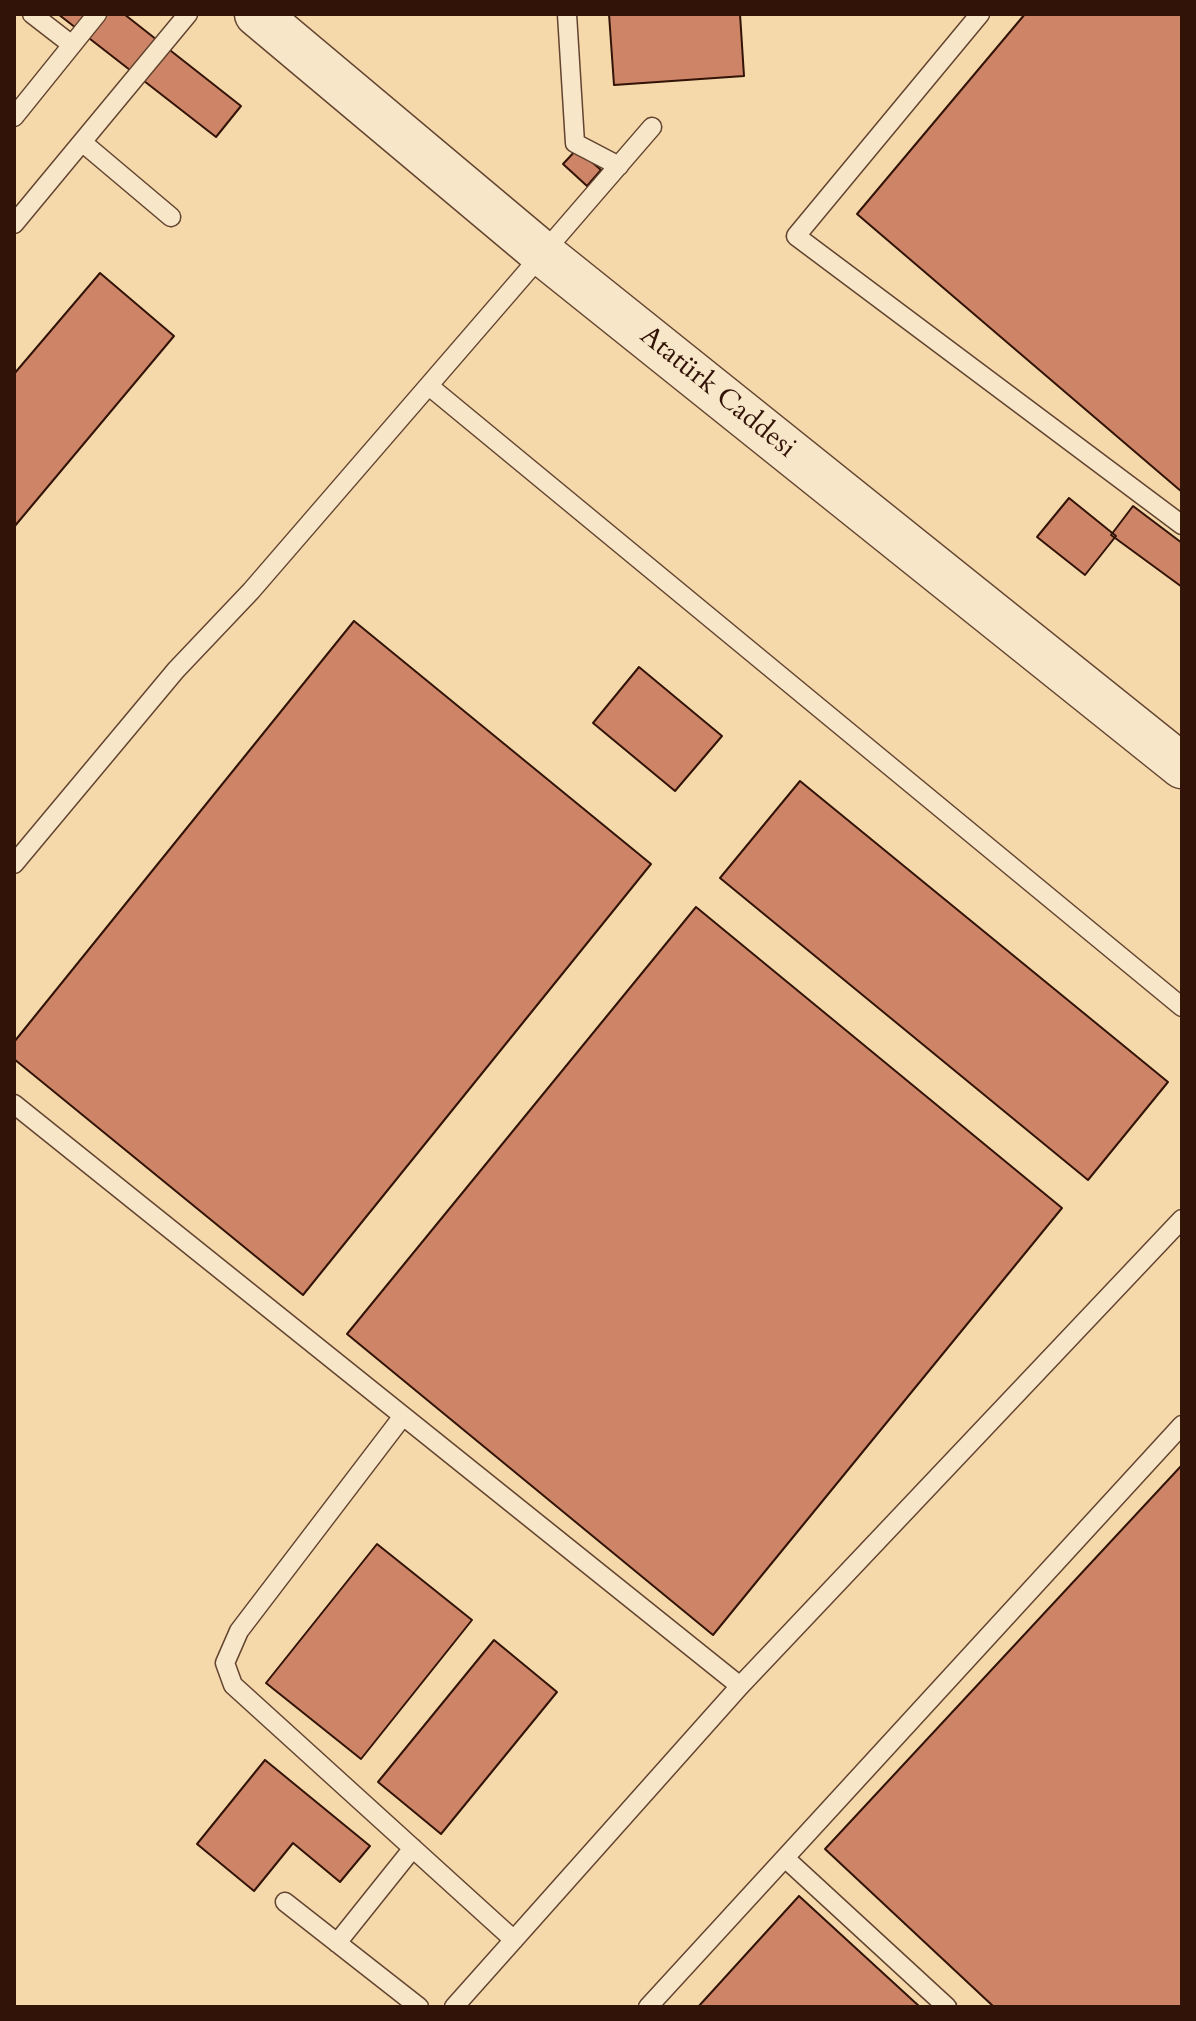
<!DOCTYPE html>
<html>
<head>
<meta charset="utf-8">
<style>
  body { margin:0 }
  #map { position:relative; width:1196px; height:2021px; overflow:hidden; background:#f5d9aa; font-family:Cardo,serif }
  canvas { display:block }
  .frame { position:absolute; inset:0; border:16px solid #321307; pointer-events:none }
</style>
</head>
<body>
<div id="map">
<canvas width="1196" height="2021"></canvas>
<div class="frame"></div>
</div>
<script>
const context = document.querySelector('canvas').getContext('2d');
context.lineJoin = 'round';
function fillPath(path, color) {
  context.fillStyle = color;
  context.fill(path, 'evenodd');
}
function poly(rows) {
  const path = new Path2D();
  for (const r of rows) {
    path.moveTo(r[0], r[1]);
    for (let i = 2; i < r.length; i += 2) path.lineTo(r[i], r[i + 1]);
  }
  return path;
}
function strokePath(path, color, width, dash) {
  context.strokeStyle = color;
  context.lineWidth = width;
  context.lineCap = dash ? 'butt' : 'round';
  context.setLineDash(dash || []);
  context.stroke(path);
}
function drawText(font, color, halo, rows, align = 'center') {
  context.font = font + ' Cardo,serif';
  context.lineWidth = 6;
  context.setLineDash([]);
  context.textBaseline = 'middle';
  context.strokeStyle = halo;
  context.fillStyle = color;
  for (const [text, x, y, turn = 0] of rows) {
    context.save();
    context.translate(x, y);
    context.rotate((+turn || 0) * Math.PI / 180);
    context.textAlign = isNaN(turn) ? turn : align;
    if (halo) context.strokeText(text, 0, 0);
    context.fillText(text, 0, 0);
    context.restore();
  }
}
const building = poly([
  [58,14,124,14,241,106,216,137,58,14],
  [609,14,740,14,744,76,614,85,609,14],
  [1025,14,1182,14,1182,492,857,214,1025,14],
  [577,149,601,170,587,186,563,164,577,149],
  [100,273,174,336,14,527,14,374,100,273],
  [1069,498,1116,536,1085,575,1037,537,1069,498],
  [1133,506,1182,543,1182,587,1111,535,1133,506],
  [354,621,651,864,303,1295,14,1059,14,1042,354,621],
  [639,667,722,736,675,791,593,723,639,667],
  [800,781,1168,1082,1088,1180,720,878,800,781],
  [696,907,1062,1208,713,1635,347,1334,696,907],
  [1182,1465,1182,2007,994,2007,825,1849,1182,1465],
  [377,1544,472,1620,361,1759,266,1683,377,1544],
  [494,1640,557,1692,441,1834,378,1782,494,1640],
  [265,1760,370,1846,340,1882,293,1843,254,1891,197,1844,265,1760],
  [799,1896,920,2007,698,2007,799,1896]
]);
const service = poly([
  [32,14,72,45],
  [567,14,575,143,619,166],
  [980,14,796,236,1182,525],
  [14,117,97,14],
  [82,142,171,217],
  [14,224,188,14],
  [429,386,1182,1007],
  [14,864,176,670,251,591,652,127],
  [14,1104,740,1686],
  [403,1416,239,1631,225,1663,233,1685,514,1940],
  [785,1858,947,2007],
  [285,1902,419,2007],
  [337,1943,413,1848],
  [454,2007,740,1686,1182,1219],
  [648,2007,1182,1425]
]);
const tertiary = poly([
  [257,14,543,254,1182,766]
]);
const streetNames = [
  ["Atatürk Caddesi",717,393,39]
];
fillPath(building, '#ce8567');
strokePath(building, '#321307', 2);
strokePath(service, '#634430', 21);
strokePath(tertiary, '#634430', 47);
strokePath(service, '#f8e6c8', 18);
strokePath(tertiary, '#f8e6c8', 44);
drawText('28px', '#321307', '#f8e6c8', streetNames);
</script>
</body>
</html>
